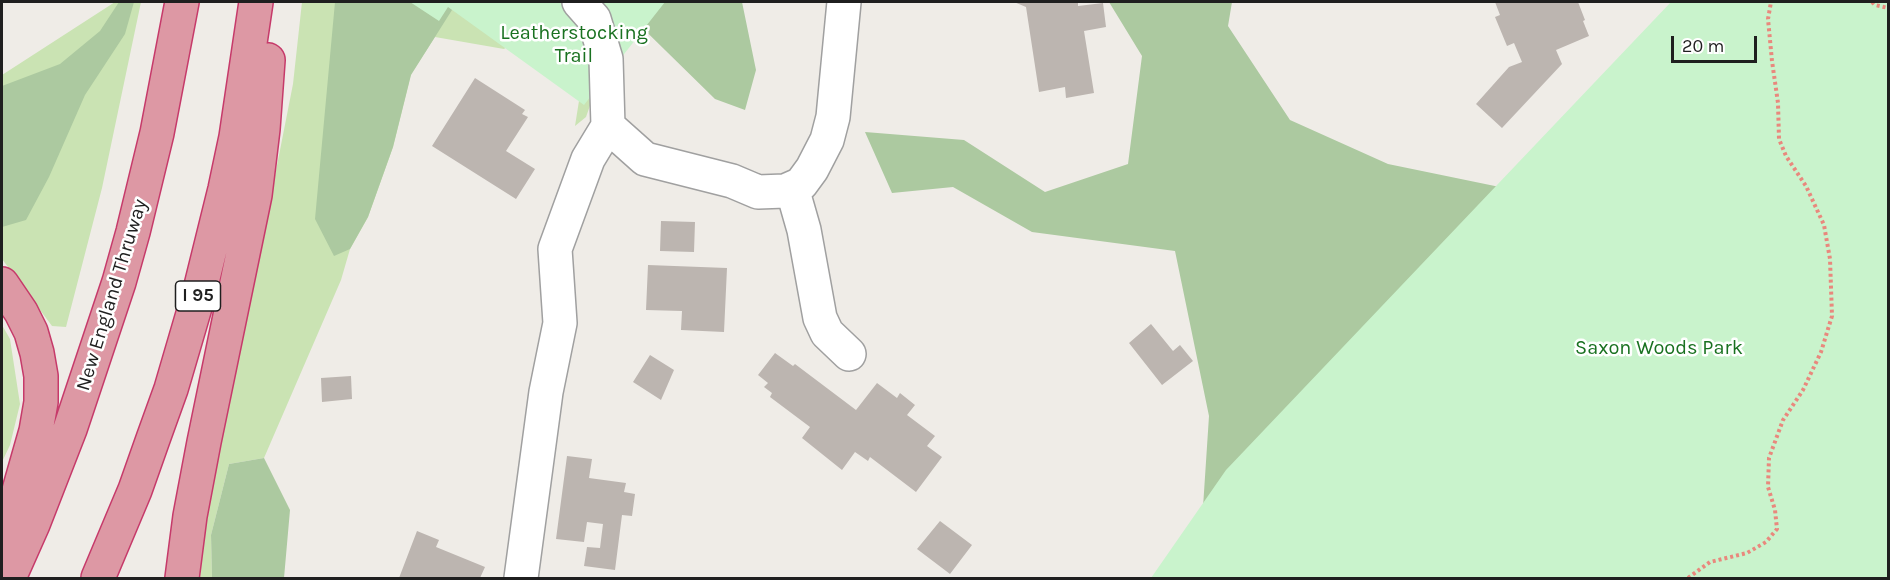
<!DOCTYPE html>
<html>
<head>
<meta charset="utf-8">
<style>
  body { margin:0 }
  #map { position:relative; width:1890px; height:580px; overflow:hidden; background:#efece7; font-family:Karla,sans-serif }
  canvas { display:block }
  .frame { position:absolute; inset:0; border:3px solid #1f1f1f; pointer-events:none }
  .scale { position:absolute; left:1671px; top:36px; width:86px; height:27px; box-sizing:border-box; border:3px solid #1f1f1f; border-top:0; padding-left:8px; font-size:18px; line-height:21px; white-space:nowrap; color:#1f1f1f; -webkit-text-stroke:4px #fff; paint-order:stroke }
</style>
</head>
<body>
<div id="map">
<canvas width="1890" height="580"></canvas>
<div class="frame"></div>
<div class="scale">20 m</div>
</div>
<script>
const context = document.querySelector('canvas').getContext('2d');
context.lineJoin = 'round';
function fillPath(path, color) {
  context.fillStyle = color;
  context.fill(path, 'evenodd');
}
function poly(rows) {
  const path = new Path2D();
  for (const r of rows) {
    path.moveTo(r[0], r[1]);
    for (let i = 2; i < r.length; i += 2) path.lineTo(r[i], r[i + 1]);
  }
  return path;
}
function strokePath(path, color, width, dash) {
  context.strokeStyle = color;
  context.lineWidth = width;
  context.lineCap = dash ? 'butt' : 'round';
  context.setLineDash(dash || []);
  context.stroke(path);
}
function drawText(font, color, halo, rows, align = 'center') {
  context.font = font + ' Karla,sans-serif';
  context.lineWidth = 5;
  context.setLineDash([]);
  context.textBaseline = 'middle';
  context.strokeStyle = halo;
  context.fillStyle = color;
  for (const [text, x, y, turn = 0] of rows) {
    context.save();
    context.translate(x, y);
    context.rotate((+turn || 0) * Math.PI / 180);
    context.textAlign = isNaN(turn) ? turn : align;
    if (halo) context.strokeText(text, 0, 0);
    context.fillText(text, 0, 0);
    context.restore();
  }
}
const grass = poly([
  [115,2,141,2,102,188,66,327,52,326,2,259,2,75],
  [302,2,564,2,590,38,595,64,593,97,586,117,575,126,585,63,581,38,568,27,528,31,504,49,435,37,411,74,393,147,368,217,350,249,341,280,264,458,229,464,211,535,212,578,200,578,205,518,245,328,293,84],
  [2,325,10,339,20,404,10,445,2,462]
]);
const forest = poly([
  [119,2,134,2,125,34,85,95,49,177,26,220,2,227,2,86,60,64,100,31],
  [335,2,454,2,452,10,411,75,393,147,368,217,350,249,334,256,315,219],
  [616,2,742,2,756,70,745,110,715,99],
  [1109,2,1232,2,1228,26,1290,120,1388,164,1524,192,1888,2,1888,578,1199,568,1209,416,1175,251,1032,232,953,187,892,193,865,132,964,140,1045,192,1128,164,1142,56],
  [264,458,290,510,284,578,212,578,211,535,229,464]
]);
const park = poly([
  [410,2,665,2,584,105,448,7,439,21],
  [1671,2,1888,2,1888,578,1151,578,1226,470]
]);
const building = poly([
  [1014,2,1078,2,1078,6,1103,3,1106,27,1084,31,1094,93,1066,98,1065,87,1039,92,1026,7],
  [1495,2,1578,2,1585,20,1583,21,1589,36,1556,50,1562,64,1502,128,1476,104,1509,67,1522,62,1514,43,1507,46,1495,17,1500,15],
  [475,78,525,110,522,114,528,117,506,151,535,169,516,199,432,146],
  [661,221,695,222,694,252,660,251],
  [648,265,727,268,724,332,681,330,682,311,646,310],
  [1151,324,1173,351,1180,345,1193,361,1162,385,1129,343],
  [775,353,793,366,795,364,856,410,877,383,897,398,900,393,915,405,907,415,935,436,927,446,942,457,916,492,870,457,868,461,855,452,842,470,802,438,810,427,770,397,772,393,764,387,768,383,758,375],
  [650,355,674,370,661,400,633,382],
  [351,376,352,399,322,402,321,378],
  [567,456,592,459,589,478,626,483,624,492,635,494,632,516,622,515,615,570,584,566,587,547,600,548,603,524,587,522,584,542,556,539],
  [940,521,972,545,950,574,917,549],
  [417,531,439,540,436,547,485,567,480,578,399,578]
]);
const path = poly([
  [1872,2,1875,5,1888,8],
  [1688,578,1710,562,1747,553,1766,542,1777,529,1775,510,1768,487,1769,458,1783,420,1803,390,1821,352,1832,316,1830,259,1824,225,1806,186,1786,156,1779,139,1778,103,1772,61,1768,19,1771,2]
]);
const minor = poly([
  [579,2,594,19,606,59,608,126,645,159,732,181,758,192,785,191,801,184,812,169,827,140,833,117,844,2],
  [792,188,804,230,820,318,827,333,849,354],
  [521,578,546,392,560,323,555,249,588,159,608,126]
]);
const highway = poly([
  [2,284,21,312,31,332,37,353,41,376,41,402,36,431,2,550],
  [9,578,33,524,70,429,119,282,133,232,157,133,182,2],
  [98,578,135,490,153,439,171,389,200,290,225,189,236,137,256,2],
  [182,578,190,516,204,442,255,195,263,129,268,60]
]);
const shields = [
  [198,296,45]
];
const shieldNames = [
  ["I 95",198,296]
];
const parkNames = [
  ["Leatherstocking",574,33],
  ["Trail",574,56],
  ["Saxon Woods Park",1659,348]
];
const streetNames = [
  ["New England Thruway",112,295,-73]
];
fillPath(grass, '#cae3b3');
fillPath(forest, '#acc9a0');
fillPath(park, '#c9f3cc');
fillPath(building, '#bcb5b0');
strokePath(minor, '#a0a0a0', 36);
strokePath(highway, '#c63a6a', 36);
strokePath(path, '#e9887d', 4, [3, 3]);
strokePath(minor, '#fff', 33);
strokePath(highway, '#dd98a4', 33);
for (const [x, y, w] of shields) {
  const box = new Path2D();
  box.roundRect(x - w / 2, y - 15, w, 30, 4.5);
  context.fillStyle = '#fff';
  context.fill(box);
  strokePath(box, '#1f1f1f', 1.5);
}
drawText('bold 18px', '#1f1f1f', null, shieldNames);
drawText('20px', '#197120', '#fff', parkNames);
drawText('20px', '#1f1f1f', '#fff', streetNames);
</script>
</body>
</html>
